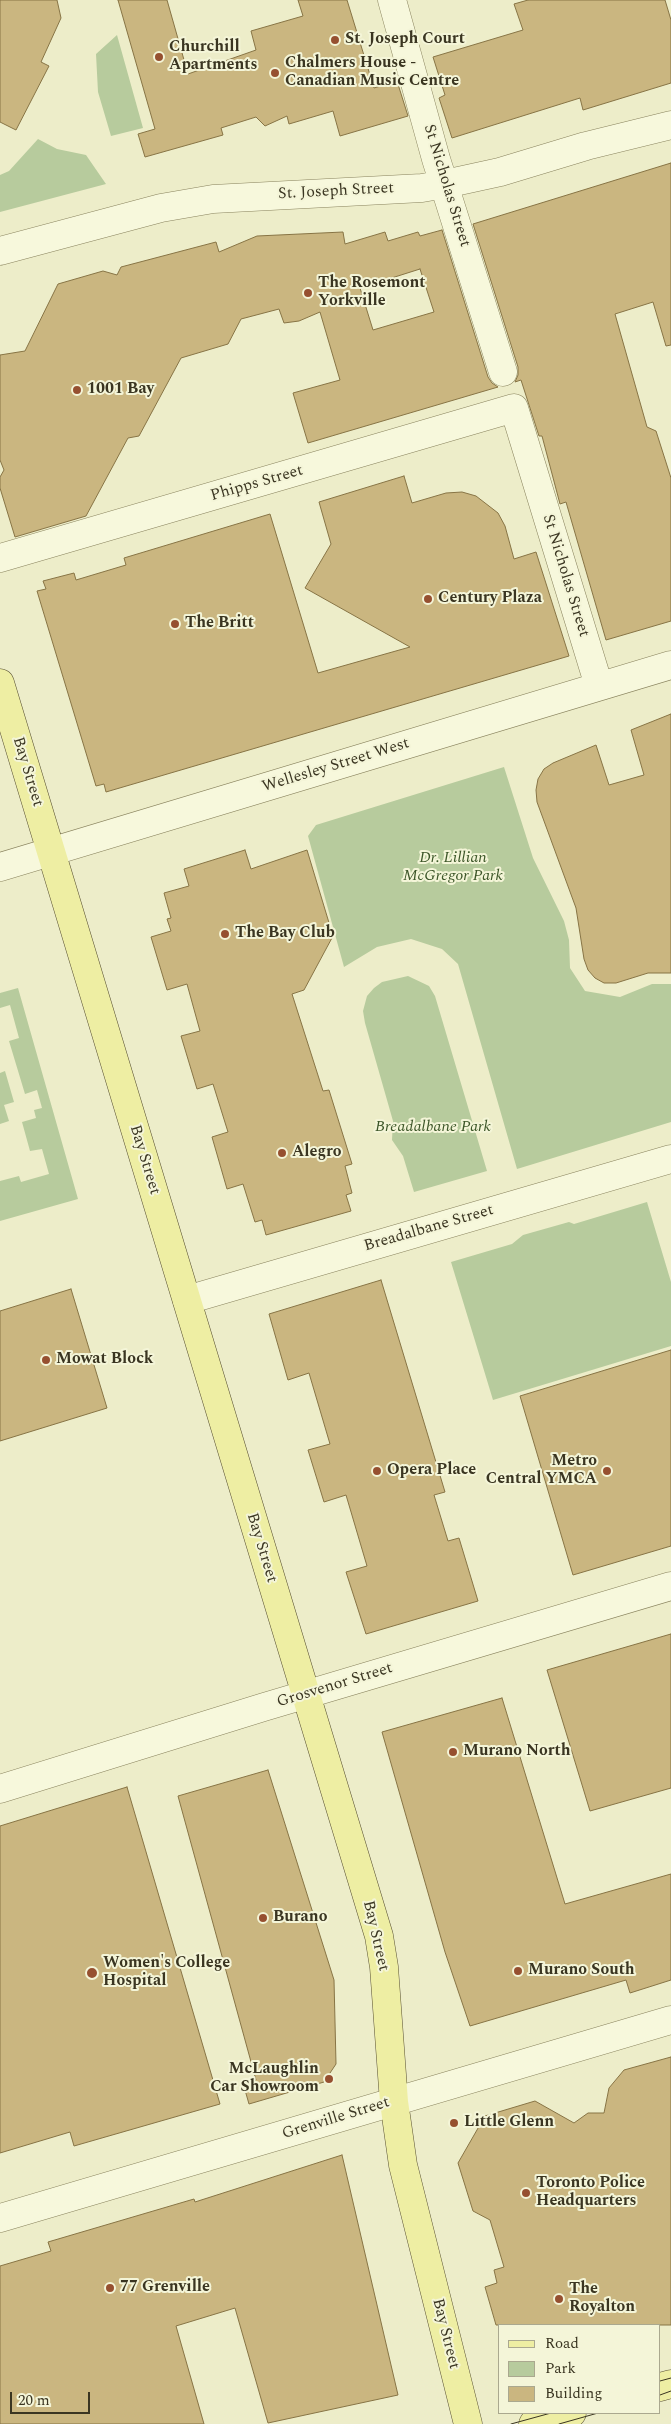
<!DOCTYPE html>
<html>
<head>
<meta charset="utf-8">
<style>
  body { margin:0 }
  #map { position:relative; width:671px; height:2424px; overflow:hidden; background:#ededc9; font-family:Spectral,serif }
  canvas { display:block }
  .legend { position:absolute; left:498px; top:2324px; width:162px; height:90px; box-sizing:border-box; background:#f4f5d8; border:1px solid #aaa88f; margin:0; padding:6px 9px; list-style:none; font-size:15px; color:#3a3521 }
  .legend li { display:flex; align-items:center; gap:10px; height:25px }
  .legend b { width:25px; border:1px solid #aaa88f }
  .scale { position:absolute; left:10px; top:2392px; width:80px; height:22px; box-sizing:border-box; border:2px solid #3a3521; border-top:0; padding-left:6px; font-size:15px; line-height:18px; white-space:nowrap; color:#3a3521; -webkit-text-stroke:4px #f4f5d8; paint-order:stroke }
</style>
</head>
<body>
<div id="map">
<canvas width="671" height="2424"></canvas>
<ul class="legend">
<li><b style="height:6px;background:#eeeea3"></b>Road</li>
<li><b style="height:14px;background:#b7cb9d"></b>Park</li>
<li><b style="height:14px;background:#cab680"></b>Building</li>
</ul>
<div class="scale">20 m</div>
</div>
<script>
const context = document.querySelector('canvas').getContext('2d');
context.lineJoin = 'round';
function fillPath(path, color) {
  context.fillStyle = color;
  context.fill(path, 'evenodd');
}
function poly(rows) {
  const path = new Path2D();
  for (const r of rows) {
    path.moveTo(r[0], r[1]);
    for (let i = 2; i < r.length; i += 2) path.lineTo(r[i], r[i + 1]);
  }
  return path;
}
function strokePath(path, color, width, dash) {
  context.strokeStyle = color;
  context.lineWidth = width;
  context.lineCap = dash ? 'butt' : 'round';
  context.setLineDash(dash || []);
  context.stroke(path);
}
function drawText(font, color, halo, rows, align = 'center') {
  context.font = font + ' Spectral,serif';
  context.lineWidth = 4;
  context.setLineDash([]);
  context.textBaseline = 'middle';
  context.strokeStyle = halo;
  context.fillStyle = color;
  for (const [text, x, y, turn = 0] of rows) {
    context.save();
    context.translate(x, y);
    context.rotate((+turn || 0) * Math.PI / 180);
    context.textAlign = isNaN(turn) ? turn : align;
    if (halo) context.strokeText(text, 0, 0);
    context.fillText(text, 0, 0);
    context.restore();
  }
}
const green = poly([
  [117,35,143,128,111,136,98,92,96,54],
  [38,139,57,149,86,155,106,184,0,212,0,175,9,171],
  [504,767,533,858,564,921,569,940,570,968,585,991,620,997,652,984,671,984,671,1122,517,1169,458,964,442,949,411,939,377,947,344,967,308,836,316,825],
  [408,976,429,986,435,996,487,1171,414,1192,403,1156,392,1140,393,1121,365,1023,363,1011,367,996,374,988,382,982],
  [18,988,78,1199,0,1221,0,1181,19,1176,21,1182,49,1174,42,1149,30,1151,22,1122,36,1118,34,1110,42,1108,37,1090,25,1094,9,1041,19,1038,10,1005,0,1008,0,993],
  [5,1071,14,1102,4,1105,9,1121,0,1124,0,1073],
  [647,1202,671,1282,671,1346,493,1400,451,1262,512,1244,523,1235,569,1222,574,1224]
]);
const building = poly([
  [0,0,57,0,61,18,41,62,49,66,16,130,0,122,0,0],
  [118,0,167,0,188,74,256,50,251,31,303,16,298,0,347,0,374,88,397,81,408,116,340,136,333,111,289,124,287,116,265,126,256,117,221,128,223,135,145,157,138,134,155,129,118,0],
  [528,0,665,0,671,20,671,83,583,110,580,98,452,138,439,98,445,95,433,57,523,30,514,4,528,0],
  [671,163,671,345,666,346,653,302,615,314,647,427,656,431,671,478,671,621,606,640,566,502,560,504,542,436,539,436,521,380,515,382,518,375,518,367,473,224,671,163],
  [442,230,488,377,492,383,498,387,308,443,293,393,340,380,320,312,299,321,284,323,279,309,241,319,228,344,181,358,139,436,128,438,86,516,15,537,0,488,0,477,4,470,0,460,0,355,25,351,58,284,103,271,117,275,121,267,216,242,219,252,257,236,343,232,345,244,385,232,388,241,418,232,420,236,442,230],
  [420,269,434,312,373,330,360,288,420,269],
  [404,476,412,503,446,493,462,492,476,496,498,513,505,526,514,559,536,552,569,656,106,792,104,784,96,786,37,591,46,589,43,581,74,573,76,580,126,565,124,558,270,514,318,673,410,647,305,588,331,544,319,502,404,476],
  [671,714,671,973,648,973,616,983,604,983,595,978,588,970,584,959,576,908,537,802,536,790,538,779,544,769,553,763,596,745,609,785,644,775,631,730,671,714],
  [245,850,251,869,307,850,333,936,304,990,292,994,323,1091,329,1090,352,1164,345,1166,352,1193,346,1195,351,1211,266,1235,262,1220,255,1222,243,1184,227,1189,212,1137,228,1132,213,1084,197,1089,181,1036,200,1031,187,984,167,990,151,937,171,931,167,919,171,918,164,893,189,886,184,869,245,850],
  [381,1280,445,1492,434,1495,448,1541,459,1538,478,1601,366,1634,346,1572,367,1566,346,1495,324,1502,308,1450,330,1444,309,1373,288,1380,269,1314,381,1280],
  [71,1289,107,1408,0,1441,0,1311,71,1289],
  [671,1350,671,1546,573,1575,520,1396,671,1350],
  [671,1634,671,1788,590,1811,547,1670,671,1634],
  [502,1698,565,1904,671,1874,671,1980,630,1993,626,1980,470,2026,445,1952,382,1732,502,1698],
  [268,1770,334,1980,336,2064,324,2082,249,2104,243,2083,256,2080,178,1796,268,1770],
  [127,1787,220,2104,74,2146,70,2132,0,2153,0,1826,127,1787],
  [671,2057,671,2325,496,2325,485,2287,497,2283,494,2270,504,2267,490,2220,473,2211,458,2163,485,2116,535,2101,574,2123,588,2113,604,2113,609,2088,624,2070,671,2057],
  [342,2155,398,2395,268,2423,235,2308,176,2326,204,2424,0,2424,0,2266,51,2251,48,2242,194,2199,195,2202,342,2155]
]);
const minor = poly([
  [392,0,436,159,503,372],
  [0,251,161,208,213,199,422,188,445,184,500,172,586,146,671,125],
  [0,558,514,408,599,686],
  [0,867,671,665],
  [187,1300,671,1159],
  [0,1789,264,1707,671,1586],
  [0,2218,671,2020]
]);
const major = poly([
  [0,683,379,1936,384,1967,394,2102,403,2165,468,2424],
  [660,2387,671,2384],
  [533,2424,572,2413]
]);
const tram = poly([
  [660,2381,671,2378],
  [660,2395,671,2391],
  [511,2424,551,2413],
  [559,2424,598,2413]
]);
const markers = [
  [335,40,5,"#965030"],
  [159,57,5,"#965030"],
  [275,73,5,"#965030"],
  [308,293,5,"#965030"],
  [77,390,5,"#965030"],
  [428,599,5,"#965030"],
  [175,624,5,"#965030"],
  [225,934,5,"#965030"],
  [282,1153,5,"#965030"],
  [46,1360,5,"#965030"],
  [377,1471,5,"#965030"],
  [607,1471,5,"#965030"],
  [453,1752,5,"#965030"],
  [263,1918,5,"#965030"],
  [518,1971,5,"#965030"],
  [92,1973,6,"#965030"],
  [329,2079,5,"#965030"],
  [454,2123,5,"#965030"],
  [526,2193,5,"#965030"],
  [110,2288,5,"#965030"],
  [559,2299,5,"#965030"]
];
const poiNames = [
  ["St. Joseph Court",345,40],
  ["Churchill",169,48],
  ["Apartments",169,66],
  ["Chalmers House -",285,64],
  ["Canadian Music Centre",285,82],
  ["The Rosemont",318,284],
  ["Yorkville",318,302],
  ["1001 Bay",87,390],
  ["Century Plaza",438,599],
  ["The Britt",185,624],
  ["The Bay Club",235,934],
  ["Alegro",292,1153],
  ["Mowat Block",56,1360],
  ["Metro",597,1462,"right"],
  ["Central YMCA",597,1480,"right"],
  ["Opera Place",387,1471],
  ["Murano North",463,1752],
  ["Burano",273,1918],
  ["Women's College",103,1964],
  ["Hospital",103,1982],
  ["Murano South",528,1971],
  ["McLaughlin",319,2070,"right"],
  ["Car Showroom",319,2088,"right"],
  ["Little Glenn",464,2123],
  ["Toronto Police",536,2184],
  ["Headquarters",536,2202],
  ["77 Grenville",120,2288],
  ["The",569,2290],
  ["Royalton",569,2308]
];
const streetNames = [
  ["St Nicholas Street",446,186,73],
  ["St. Joseph Street",336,192,-3],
  ["Phipps Street",257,484,-16],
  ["St Nicholas Street",565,576,73],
  ["Wellesley Street West",336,766,-17],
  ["Bay Street",27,772,73],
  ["Bay Street",144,1160,73],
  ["Breadalbane Street",429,1229,-16],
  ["Bay Street",261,1548,73],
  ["Grosvenor Street",335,1686,-17],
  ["Bay Street",375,1936,77],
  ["Grenville Street",336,2119,-17],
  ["Bay Street",445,2334,76]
];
const parkNames = [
  ["Dr. Lillian",453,859],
  ["McGregor Park",453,877],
  ["Breadalbane Park",433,1128]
];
fillPath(green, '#b7cb9d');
fillPath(building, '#cab680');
strokePath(building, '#877445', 1);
strokePath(minor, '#89835e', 29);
strokePath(major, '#574f32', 29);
strokePath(minor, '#f7f8dc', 28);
strokePath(major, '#eeeea3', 28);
strokePath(tram, '#3a3521', 1);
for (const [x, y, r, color] of markers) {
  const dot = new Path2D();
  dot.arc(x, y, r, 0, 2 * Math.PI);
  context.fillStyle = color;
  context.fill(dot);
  strokePath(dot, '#f4f5d8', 2);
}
drawText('bold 16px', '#3a3521', '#f4f5d8', poiNames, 'left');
drawText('16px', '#3a3521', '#f4f5d8', streetNames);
drawText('italic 16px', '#3c5628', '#f4f5d8', parkNames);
</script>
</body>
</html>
